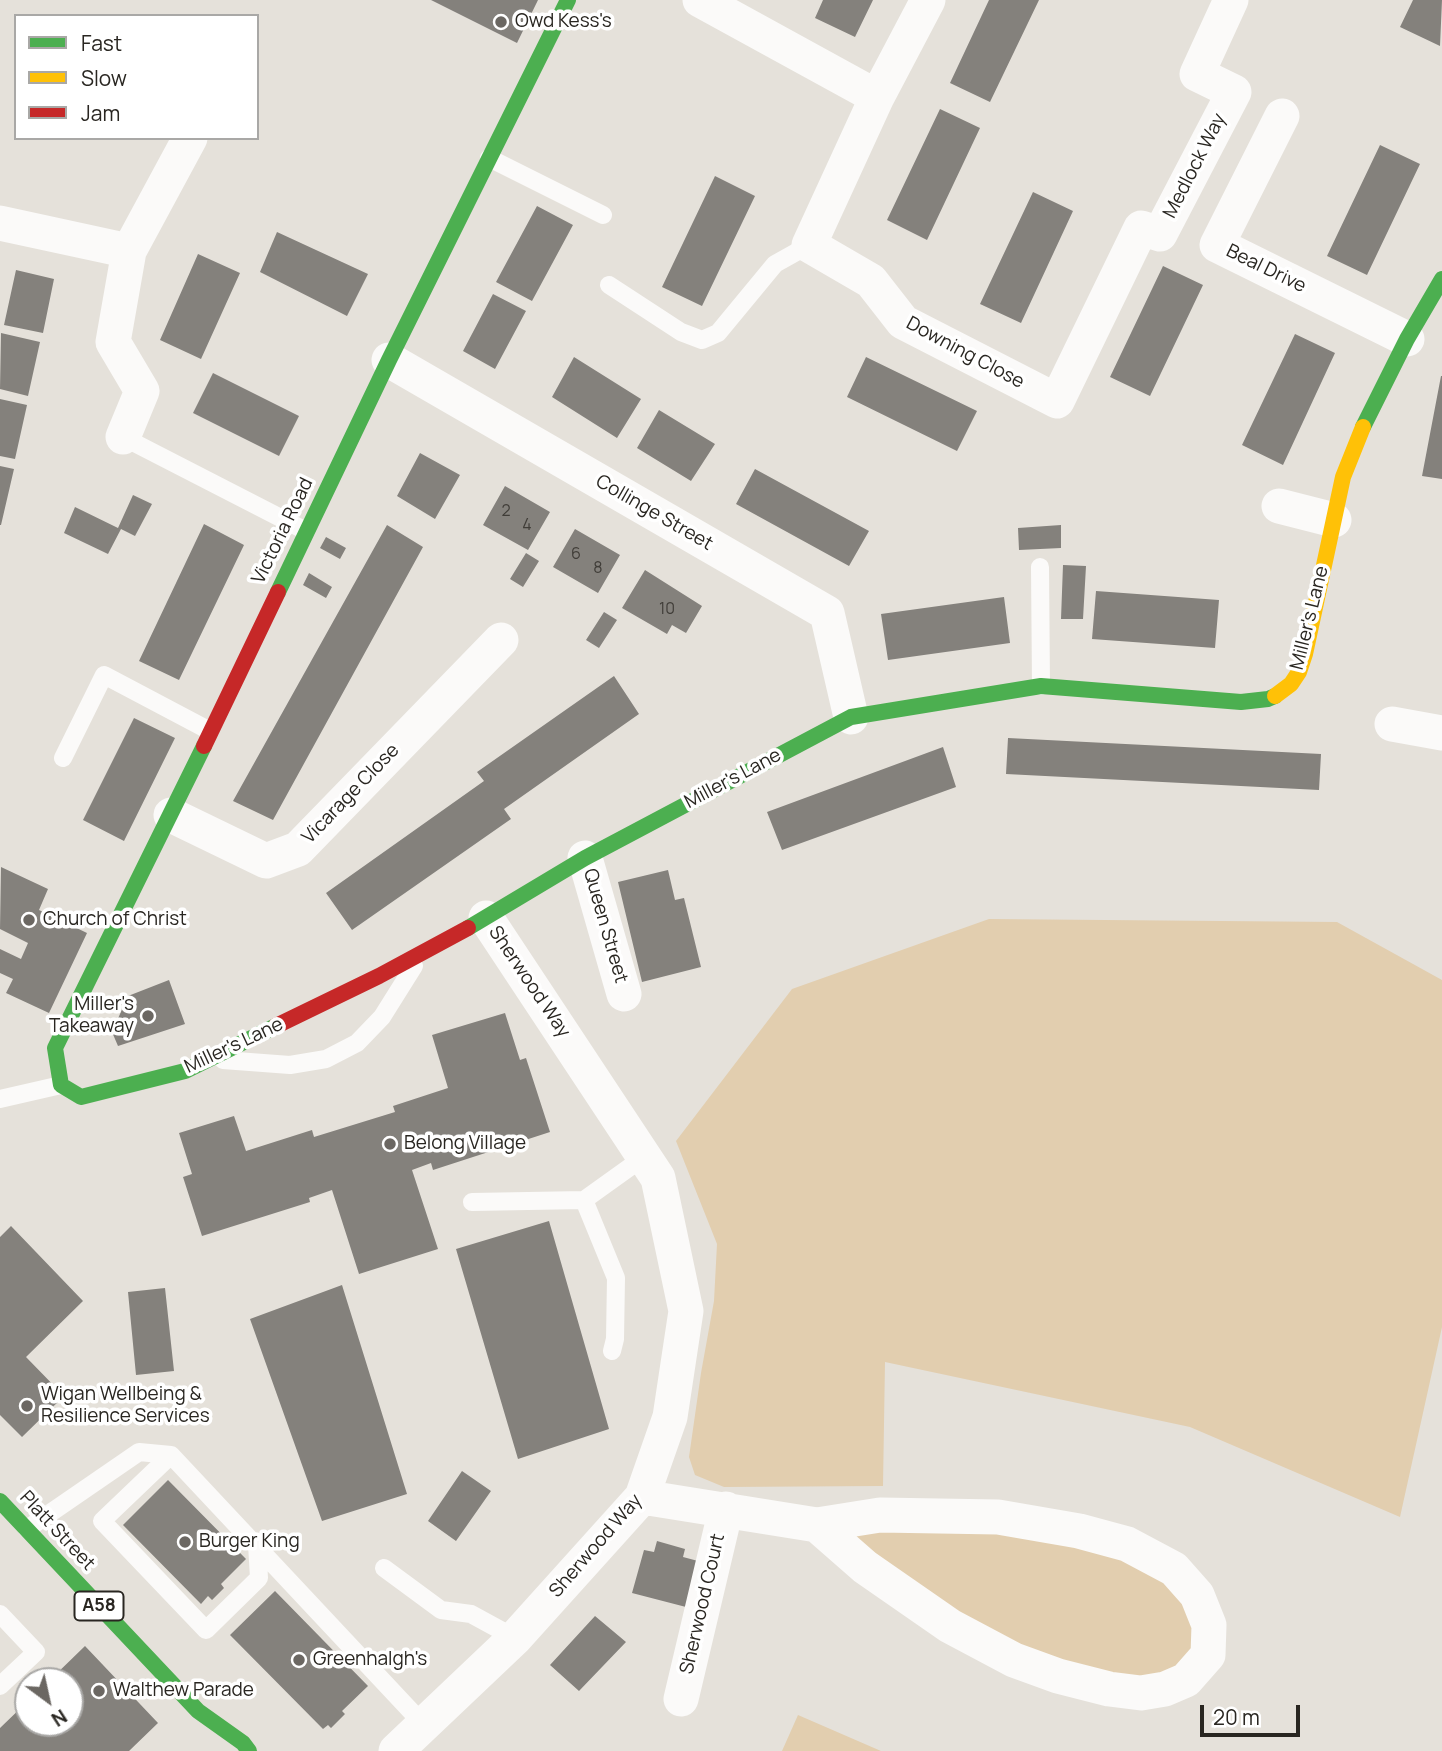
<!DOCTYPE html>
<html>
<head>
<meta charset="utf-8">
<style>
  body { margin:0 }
  #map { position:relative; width:1442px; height:1751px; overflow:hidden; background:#e5e1da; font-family:Manrope,sans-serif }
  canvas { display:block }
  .legend { position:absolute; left:14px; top:14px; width:245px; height:126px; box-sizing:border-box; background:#fff; border:2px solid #a9a8a6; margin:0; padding:9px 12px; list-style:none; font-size:21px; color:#292621 }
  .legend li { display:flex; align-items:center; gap:14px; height:35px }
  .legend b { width:35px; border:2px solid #a9a8a6 }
  .north { position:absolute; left:14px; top:1667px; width:70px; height:70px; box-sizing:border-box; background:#fff; border:2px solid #a9a8a6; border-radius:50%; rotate:147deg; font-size:19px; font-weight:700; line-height:28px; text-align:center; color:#292621 }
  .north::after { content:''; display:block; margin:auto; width:24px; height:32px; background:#6b6762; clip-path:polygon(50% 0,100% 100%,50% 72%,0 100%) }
  .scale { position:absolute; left:1200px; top:1705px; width:100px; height:32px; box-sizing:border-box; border:4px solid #292621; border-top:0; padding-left:9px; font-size:21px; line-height:24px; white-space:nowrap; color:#292621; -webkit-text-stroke:5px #fff; paint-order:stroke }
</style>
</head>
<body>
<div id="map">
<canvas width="1442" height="1751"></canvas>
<ul class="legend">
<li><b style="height:9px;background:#4caf50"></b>Fast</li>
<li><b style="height:9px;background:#ffc107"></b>Slow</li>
<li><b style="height:9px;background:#c62828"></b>Jam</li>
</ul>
<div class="north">N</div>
<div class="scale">20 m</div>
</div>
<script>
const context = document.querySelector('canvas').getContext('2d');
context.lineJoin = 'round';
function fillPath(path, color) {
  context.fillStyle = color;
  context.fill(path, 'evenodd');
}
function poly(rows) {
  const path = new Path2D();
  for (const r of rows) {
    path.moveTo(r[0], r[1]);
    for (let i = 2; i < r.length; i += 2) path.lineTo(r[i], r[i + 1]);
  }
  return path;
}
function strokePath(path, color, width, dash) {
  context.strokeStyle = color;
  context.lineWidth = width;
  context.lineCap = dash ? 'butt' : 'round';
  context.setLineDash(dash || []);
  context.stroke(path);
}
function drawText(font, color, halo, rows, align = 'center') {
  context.font = font + ' Manrope,sans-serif';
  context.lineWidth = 7;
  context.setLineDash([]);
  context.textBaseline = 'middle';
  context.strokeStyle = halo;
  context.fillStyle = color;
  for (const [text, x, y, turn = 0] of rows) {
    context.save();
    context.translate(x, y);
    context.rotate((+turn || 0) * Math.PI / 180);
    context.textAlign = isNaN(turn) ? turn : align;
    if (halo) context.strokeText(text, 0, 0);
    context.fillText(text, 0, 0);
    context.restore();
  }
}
const green = poly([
  [989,919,1337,922,1442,980,1442,1327,1400,1517,1190,1427,885,1362,883,1486,724,1487,695,1475,689,1457,701,1373,714,1301,717,1244,676,1141,792,989],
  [911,1527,986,1530,1070,1543,1143,1565,1193,1608,1195,1652,1172,1671,1135,1678,1084,1669,1023,1647,953,1610,848,1533],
  [798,1715,881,1751,782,1751]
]);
const building = poly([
  [431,0,538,0,517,43],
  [823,0,873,0,855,37,815,18],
  [989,0,1039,0,990,102,950,83],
  [1413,0,1442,0,1440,46,1400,27],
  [940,109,980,128,927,240,887,220],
  [1380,145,1420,164,1367,275,1327,256],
  [715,176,755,196,702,306,662,287],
  [1033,192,1073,211,1021,323,980,304],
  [537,206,573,225,532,301,496,282],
  [277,232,368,274,347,316,260,272],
  [198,254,240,273,201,359,160,340],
  [1163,266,1203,285,1150,396,1110,377],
  [16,270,54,279,43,333,4,325],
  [493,294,526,311,495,369,463,351],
  [1,333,40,342,28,396,0,389],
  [1295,334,1335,353,1283,465,1242,445],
  [574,357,641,399,617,438,552,397],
  [866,357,977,411,957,451,847,397],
  [213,373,299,416,279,456,193,413],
  [1441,376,1442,376,1442,479,1422,476],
  [0,399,27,405,15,459,0,456],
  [659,410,715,444,691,481,637,448],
  [420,453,460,475,435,519,397,496],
  [0,466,14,469,1,525,0,525],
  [755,469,869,531,849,566,736,504],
  [505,486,550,512,528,550,483,525],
  [133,495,152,504,135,536,121,529,108,554,64,533,75,507,118,528],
  [204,524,244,545,179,680,139,661],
  [387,525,423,547,273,820,233,801],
  [1061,525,1061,548,1019,550,1018,528],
  [575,529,620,555,598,593,553,567],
  [326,537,346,548,340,559,320,548],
  [526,553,539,561,523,587,510,579],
  [1063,565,1086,566,1083,619,1061,619],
  [645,570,702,606,686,633,672,625,667,634,622,608],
  [309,573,332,587,326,598,303,585],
  [1096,591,1219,600,1215,648,1092,639],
  [1004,597,1010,643,888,660,881,614],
  [604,612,617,620,599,648,586,640],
  [614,676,639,714,504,809,511,819,352,930,326,893,484,781,477,772],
  [134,718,175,738,124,841,83,820],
  [1008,738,1321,754,1319,790,1006,774],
  [943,747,956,787,782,850,767,812],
  [1,867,48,889,39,910,87,933,49,1013,6,993,13,979,0,973,0,949,21,959,28,943,0,929],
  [668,870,675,900,684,898,701,967,642,982,618,882],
  [169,980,185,1024,118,1046,112,1032,128,996],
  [505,1013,520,1060,526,1058,550,1132,433,1170,431,1163,412,1170,438,1249,359,1274,332,1190,309,1198,310,1202,202,1236,183,1177,192,1174,179,1133,234,1116,246,1151,312,1130,314,1137,395,1112,393,1106,448,1088,432,1035],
  [549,1221,609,1429,518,1459,456,1249],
  [11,1226,83,1301,26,1357,64,1396,22,1437,0,1415,0,1237],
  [342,1285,407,1494,322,1521,250,1319],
  [165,1288,174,1371,136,1375,128,1292],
  [462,1471,491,1491,456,1541,428,1521],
  [168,1480,246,1559,221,1584,224,1588,212,1600,208,1596,201,1604,123,1525],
  [657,1541,685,1549,683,1557,698,1561,686,1607,632,1593,644,1550,654,1552],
  [275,1591,368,1686,342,1711,345,1714,331,1728,328,1725,323,1729,230,1635],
  [595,1616,626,1642,579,1691,550,1665],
  [85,1646,158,1723,129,1751,0,1751,0,1728,28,1701,28,1723,70,1723,70,1681,49,1681]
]);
const lane = poly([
  [489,158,603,215],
  [609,285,681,332,702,340,718,333,775,264,809,245],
  [123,437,306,531],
  [1040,567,1041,686],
  [63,758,104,675,210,731],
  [223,1060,290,1065,326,1059,357,1043,382,1017,414,966],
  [0,1099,61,1085],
  [472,1202,584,1200],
  [612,1351,615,1339,616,1278,584,1200,644,1157],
  [171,1455,102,1521,206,1630,259,1578,257,1544],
  [27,1529,139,1452,171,1455,424,1725],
  [384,1568,441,1610,471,1614,515,1638],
  [0,1614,36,1652,0,1686]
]);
const street = poly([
  [700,0,877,97],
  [928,0,877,97,809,245,871,281,903,322,1057,401,1141,228,1160,234,1234,92,1197,74,1231,0],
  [1282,116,1217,245,1407,339],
  [0,223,129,251,190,138],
  [389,360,827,613,851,717],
  [123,437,142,391,113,342,129,251],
  [1279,506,1334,520],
  [1392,724,1442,733],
  [171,815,266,861,298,849,501,640],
  [585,858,624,994],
  [642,1497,817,1525,880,1515,998,1517,1079,1531,1127,1544,1174,1569,1197,1595,1209,1625,1208,1655,1186,1680,1165,1689,1141,1693,1109,1689,1058,1676,1014,1660,950,1626,865,1567,817,1525],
  [681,1699,726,1509],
  [396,1751,515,1638,642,1497,670,1417,686,1311,658,1178,486,918]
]);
const fast = poly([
  [1363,427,1407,339,1442,279],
  [278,592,389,360,568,0],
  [204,746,55,1048,61,1085,81,1097,185,1071,276,1026],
  [468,928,585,858,851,717,1041,686,1241,702,1268,699,1275,696],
  [0,1501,198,1711,243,1743,249,1751]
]);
const slow = poly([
  [1275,696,1291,684,1299,672,1305,654,1343,477,1363,427]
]);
const jam = poly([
  [204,746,278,592],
  [276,1026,379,976,468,928]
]);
const markers = [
  [501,22,7,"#6b6762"],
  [29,920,7,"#6b6762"],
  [148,1016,7,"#6b6762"],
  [390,1144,7,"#6b6762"],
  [27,1406,7,"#6b6762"],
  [185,1542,7,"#6b6762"],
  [299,1660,7,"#6b6762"],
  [99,1691,7,"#6b6762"]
];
const numberNames = [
  ["2",506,512],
  ["4",527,526],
  ["6",576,555],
  ["8",598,569],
  ["10",667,610]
];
const shields = [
  [99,1606,49]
];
const shieldNames = [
  ["A58",99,1606]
];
const poiNames = [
  ["Owd Kess's",515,22],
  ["Church of Christ",43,920],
  ["Miller's",134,1005,"right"],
  ["Takeaway",134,1027,"right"],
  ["Belong Village",404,1144],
  ["Wigan Wellbeing &",41,1395],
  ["Resilience Services",41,1417],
  ["Burger King",199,1542],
  ["Greenhalgh's",313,1660],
  ["Walthew Parade",113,1691]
];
const streetNames = [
  ["Medlock Way",1195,166,-63],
  ["Beal Drive",1266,269,26],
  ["Downing Close",965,353,28],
  ["Collinge Street",654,513,30],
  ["Victoria Road",283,531,-64],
  ["Miller's Lane",1310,618,-76],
  ["Miller's Lane",733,779,-28],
  ["Vicarage Close",351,794,-46],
  ["Queen Street",605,926,74],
  ["Sherwood Way",529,982,56],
  ["Miller's Lane",234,1046,-25],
  ["Platt Street",57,1531,47],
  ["Sherwood Way",596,1546,-49],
  ["Sherwood Court",703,1604,-77]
];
fillPath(green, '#e2ceaf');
fillPath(building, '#84817c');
strokePath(lane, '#fbfaf9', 18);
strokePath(street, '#fbfaf9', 35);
strokePath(fast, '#4caf50', 16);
strokePath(slow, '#ffc107', 16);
strokePath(jam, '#c62828', 16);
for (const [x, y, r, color] of markers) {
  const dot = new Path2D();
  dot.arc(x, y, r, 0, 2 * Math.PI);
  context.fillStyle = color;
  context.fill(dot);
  strokePath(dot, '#fff', 2.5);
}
drawText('16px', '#403d38', null, numberNames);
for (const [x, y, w] of shields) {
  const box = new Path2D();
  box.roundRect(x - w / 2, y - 14.5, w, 29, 5);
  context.fillStyle = '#fff';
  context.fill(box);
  strokePath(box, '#292621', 2);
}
drawText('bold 18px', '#292621', null, shieldNames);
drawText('19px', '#292621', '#fff', poiNames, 'left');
drawText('19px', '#292621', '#fff', streetNames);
</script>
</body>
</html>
